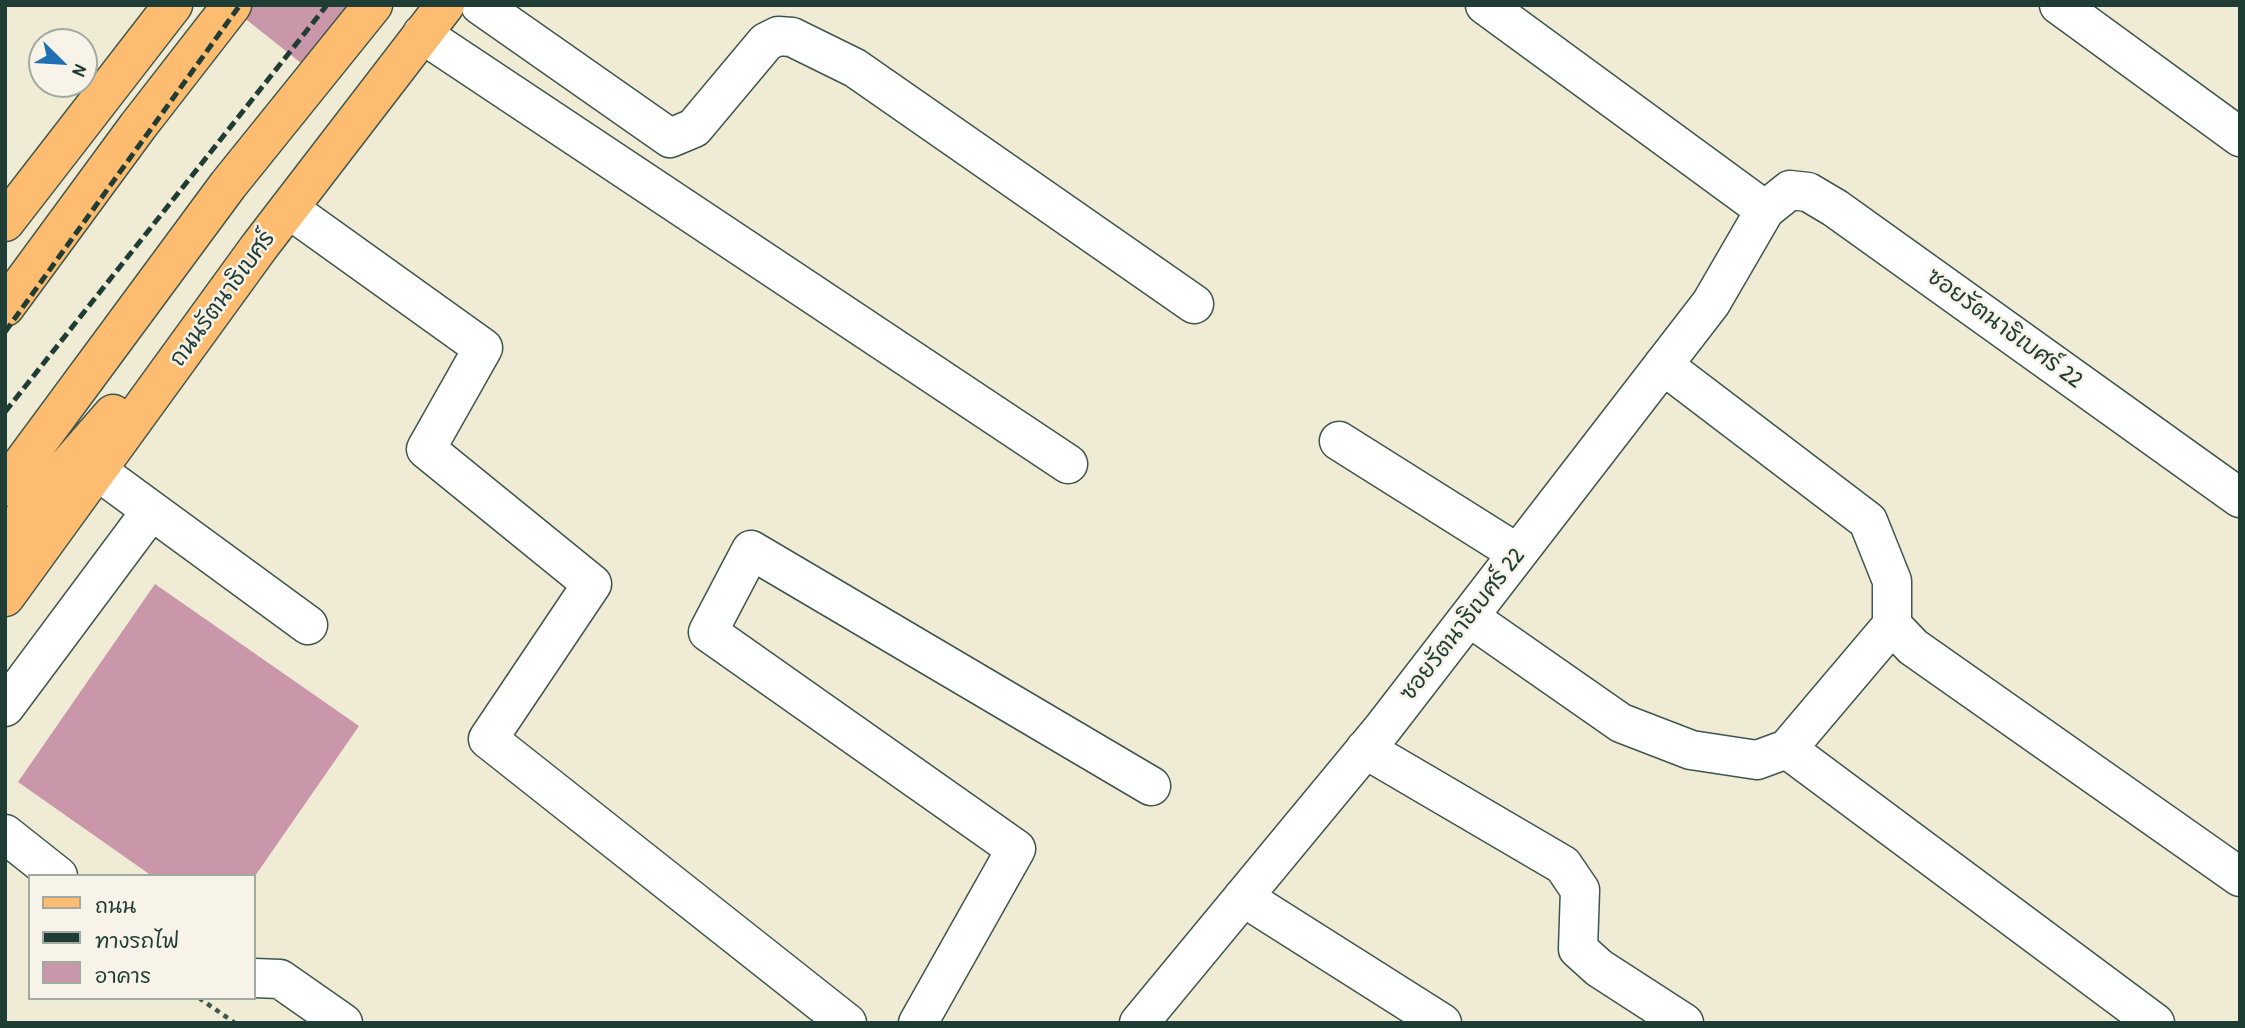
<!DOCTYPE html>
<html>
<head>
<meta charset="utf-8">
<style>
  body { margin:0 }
  #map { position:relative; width:2245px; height:1028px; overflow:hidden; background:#f0ebd4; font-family:"Patrick Hand","Playpen Sans Thai",sans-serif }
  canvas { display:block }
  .frame { position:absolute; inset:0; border:7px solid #1f3d34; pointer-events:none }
  .legend { position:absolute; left:28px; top:874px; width:228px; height:126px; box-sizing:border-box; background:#f7f3e8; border:2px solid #a1aaa0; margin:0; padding:9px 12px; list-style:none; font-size:21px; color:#1f3d34 }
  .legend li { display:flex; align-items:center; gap:14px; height:35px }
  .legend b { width:35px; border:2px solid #a1aaa0 }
  .north { position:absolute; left:28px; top:28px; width:70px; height:70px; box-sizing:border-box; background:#f7f3e8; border:2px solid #a1aaa0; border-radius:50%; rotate:114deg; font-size:19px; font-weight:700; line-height:28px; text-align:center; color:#1f3d34 }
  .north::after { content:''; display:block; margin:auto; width:24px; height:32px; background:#1f6fb2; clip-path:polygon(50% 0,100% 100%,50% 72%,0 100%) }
</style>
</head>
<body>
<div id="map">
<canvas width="2245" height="1028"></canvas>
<div class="frame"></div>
<ul class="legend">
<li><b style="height:9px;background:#febc70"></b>ถนน</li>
<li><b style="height:9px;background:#1f3d34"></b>ทางรถไฟ</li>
<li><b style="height:19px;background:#c996aa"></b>อาคาร</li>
</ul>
<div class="north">N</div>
</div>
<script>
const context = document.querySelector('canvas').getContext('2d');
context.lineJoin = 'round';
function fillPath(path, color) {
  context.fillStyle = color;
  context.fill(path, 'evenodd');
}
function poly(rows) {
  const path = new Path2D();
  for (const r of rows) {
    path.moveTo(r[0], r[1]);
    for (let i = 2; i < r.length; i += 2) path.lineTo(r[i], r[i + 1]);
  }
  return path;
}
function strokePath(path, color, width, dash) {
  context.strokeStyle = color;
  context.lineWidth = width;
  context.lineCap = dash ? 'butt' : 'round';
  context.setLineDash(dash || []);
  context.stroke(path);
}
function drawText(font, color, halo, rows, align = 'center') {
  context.font = font + ' "Patrick Hand","Playpen Sans Thai",sans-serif';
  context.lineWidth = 5;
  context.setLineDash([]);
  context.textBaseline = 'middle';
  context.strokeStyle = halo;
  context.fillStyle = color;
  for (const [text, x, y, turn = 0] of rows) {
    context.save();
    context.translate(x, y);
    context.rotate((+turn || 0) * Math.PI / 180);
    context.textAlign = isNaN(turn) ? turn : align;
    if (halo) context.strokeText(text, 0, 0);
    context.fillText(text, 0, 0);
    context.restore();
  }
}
const building = poly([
  [228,5,348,5,301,63],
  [155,584,359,726,255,876,152,876,18,782]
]);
const path = poly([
  [199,998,235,1023]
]);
const minor = poly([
  [480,5,670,138,694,128,766,42,778,36,792,37,855,68,1194,304],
  [1485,5,1765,210],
  [2059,5,2240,137],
  [422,34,1068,464],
  [289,209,483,348,426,449,592,584,488,739,847,1023],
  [1663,365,1868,521,1892,581,1892,625,1913,647,2240,877],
  [1339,441,1517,553],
  [99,472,308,625],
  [1469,617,1621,723,1691,750,1757,760,1787,749,2155,1023],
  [5,707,151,511],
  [1365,749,1563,865,1580,890,1578,949,1599,968,1684,1023],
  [1787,749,1892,625],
  [5,834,58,876],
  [1243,897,1442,1023],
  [254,978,280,979,343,1023],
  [918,1023,1016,849,708,632,751,550,1151,786],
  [1139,1023,1383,728,1711,303,1765,210,1790,190,1808,192,1835,208,2240,498]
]);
const major = poly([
  [5,222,173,5],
  [5,307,138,126,232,5],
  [5,487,228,185,373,5],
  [5,543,25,515,113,414],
  [5,597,259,247,445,5]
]);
const rail = poly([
  [5,332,240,5],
  [5,412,327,5]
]);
const streetNames = [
  ["ถนนรัตนาธิเบศร์",223,299,-54],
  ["ซอยรัตนาธิเบศร์ 22",2004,329,36],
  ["ซอยรัตนาธิเบศร์ 22",1463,625,-52]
];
fillPath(building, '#c996aa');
strokePath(minor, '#3e574c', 41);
strokePath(major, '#3e574c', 41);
strokePath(path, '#3e574c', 4.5, [5, 5]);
strokePath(minor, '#fff', 38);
strokePath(major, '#febc70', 38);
strokePath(rail, '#1f3d34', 5, [10, 5]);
drawText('23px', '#1f3d34', '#f7f3e8', streetNames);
</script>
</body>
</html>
